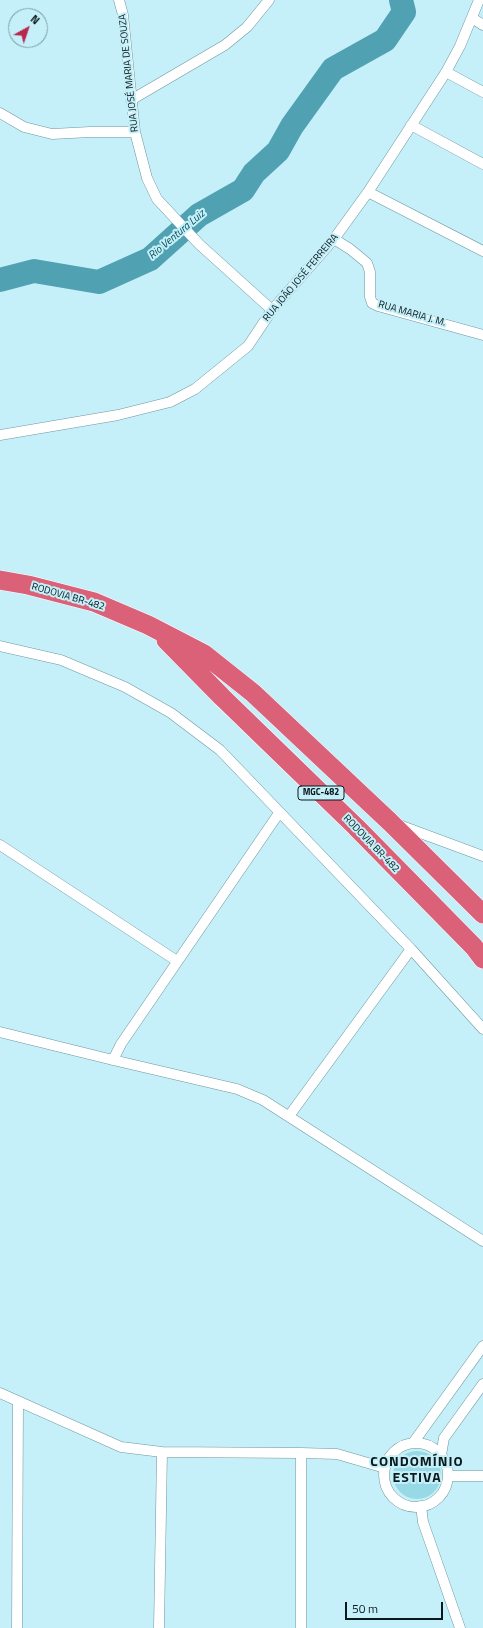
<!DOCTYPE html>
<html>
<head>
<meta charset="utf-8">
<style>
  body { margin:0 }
  #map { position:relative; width:483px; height:1628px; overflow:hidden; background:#c6f0f9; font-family:"Titillium Web",sans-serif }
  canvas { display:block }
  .north { position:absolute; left:8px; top:8px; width:40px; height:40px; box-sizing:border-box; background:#c6f0f9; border:1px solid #7a9aa1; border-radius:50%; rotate:40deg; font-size:11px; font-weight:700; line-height:16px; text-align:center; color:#09191c }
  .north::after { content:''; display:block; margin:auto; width:14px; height:18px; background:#b7274e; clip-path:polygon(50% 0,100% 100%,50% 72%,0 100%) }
  .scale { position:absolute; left:345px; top:1602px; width:98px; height:18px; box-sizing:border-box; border:2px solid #09191c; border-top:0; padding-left:5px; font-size:12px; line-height:14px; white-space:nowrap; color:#09191c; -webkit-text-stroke:3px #c6f0f9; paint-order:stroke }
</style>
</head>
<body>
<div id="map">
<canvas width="483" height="1628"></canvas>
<div class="north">N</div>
<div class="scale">50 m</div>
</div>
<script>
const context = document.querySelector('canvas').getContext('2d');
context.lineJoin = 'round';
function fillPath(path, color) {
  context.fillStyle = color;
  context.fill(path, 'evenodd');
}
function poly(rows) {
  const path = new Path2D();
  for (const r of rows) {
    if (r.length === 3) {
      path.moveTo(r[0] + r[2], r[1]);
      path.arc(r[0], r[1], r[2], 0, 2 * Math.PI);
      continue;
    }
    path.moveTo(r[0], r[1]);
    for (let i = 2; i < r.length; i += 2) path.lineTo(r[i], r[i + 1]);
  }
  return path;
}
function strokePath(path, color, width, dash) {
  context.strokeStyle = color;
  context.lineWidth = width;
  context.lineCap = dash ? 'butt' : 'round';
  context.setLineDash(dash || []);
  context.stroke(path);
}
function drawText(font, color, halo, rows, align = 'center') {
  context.font = font + ' "Titillium Web",sans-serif';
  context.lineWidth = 4;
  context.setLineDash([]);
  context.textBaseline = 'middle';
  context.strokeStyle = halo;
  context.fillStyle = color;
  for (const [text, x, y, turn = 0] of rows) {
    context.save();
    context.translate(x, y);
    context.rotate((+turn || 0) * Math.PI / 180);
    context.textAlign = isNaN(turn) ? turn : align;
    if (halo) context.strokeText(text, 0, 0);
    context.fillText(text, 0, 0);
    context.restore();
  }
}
const green = poly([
  [417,1475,24]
]);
const river = poly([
  [0,280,34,271,99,282,150,259,199,215,243,190,254,173,278,151,292,126,333,69,385,40,404,12,401,0]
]);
const street = poly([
  [119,0,123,15,135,132,147,178,157,199,199,244,272,310],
  [472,18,483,25],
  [446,72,483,92],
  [131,100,225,45,247,27,269,0],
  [0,113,24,127,52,134,90,132,135,132],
  [411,125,483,164],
  [368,192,483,251],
  [334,239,350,249,367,263,370,272,370,297,372,303,378,306,483,335],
  [0,435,118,415,170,402,195,389,248,346,272,310,334,239,368,192,446,72,460,46,479,0],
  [0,646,61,660,125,687,171,713,220,750,411,949,483,1029],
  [399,825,483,856],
  [0,845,177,961],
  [0,1032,113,1060,237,1089,263,1100,483,1241],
  [113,1060,121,1044,279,813],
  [289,1116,411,949],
  [0,1393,121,1447,162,1452,301,1453,337,1454,385,1468],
  [413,1443,483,1346],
  [416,1475,32],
  [301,1453,301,1628],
  [441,1455,444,1438,483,1384],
  [448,1476,483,1476],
  [421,1506,423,1522,460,1628],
  [17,1628,18,1401],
  [159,1628,162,1452]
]);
const highway = poly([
  [0,580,28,585,94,602,148,625,204,654,253,693,390,822,483,914],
  [166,640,222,697,356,827,474,947,483,959]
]);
const shields = [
  [321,793,46]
];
const shieldNames = [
  ["MGC-482",321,793]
];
const streetNames = [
  ["RUA JOSÉ MARIA DE SOUZA",129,73,-96],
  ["RUA JOÃO JOSÉ FERREIRA",301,278,-50],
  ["RUA MARIA J. M.",412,314,16],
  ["RODOVIA BR-482",68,597,16],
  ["RODOVIA BR-482",371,844,46]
];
const waterNames = [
  ["Rio Ventura Luiz",177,235,-40]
];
const districtNames = [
  ["CONDOMÍNIO",417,1463],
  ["ESTIVA",417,1479]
];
fillPath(green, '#98d9e6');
strokePath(river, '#50a1b1', 24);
strokePath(street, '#6e969e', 11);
strokePath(highway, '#fff', 20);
strokePath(street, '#fff', 10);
strokePath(highway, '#da6177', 19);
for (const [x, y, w] of shields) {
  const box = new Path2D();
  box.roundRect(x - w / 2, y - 7, w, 14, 3);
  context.fillStyle = '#c6f0f9';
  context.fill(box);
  strokePath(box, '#09191c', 1);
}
drawText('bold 9px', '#09191c', null, shieldNames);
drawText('10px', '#09191c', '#c6f0f9', streetNames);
drawText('italic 11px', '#05505c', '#c6f0f9', waterNames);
context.letterSpacing = '1px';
drawText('bold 14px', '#09191c', '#c6f0f9', districtNames);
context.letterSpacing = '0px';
</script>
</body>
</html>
